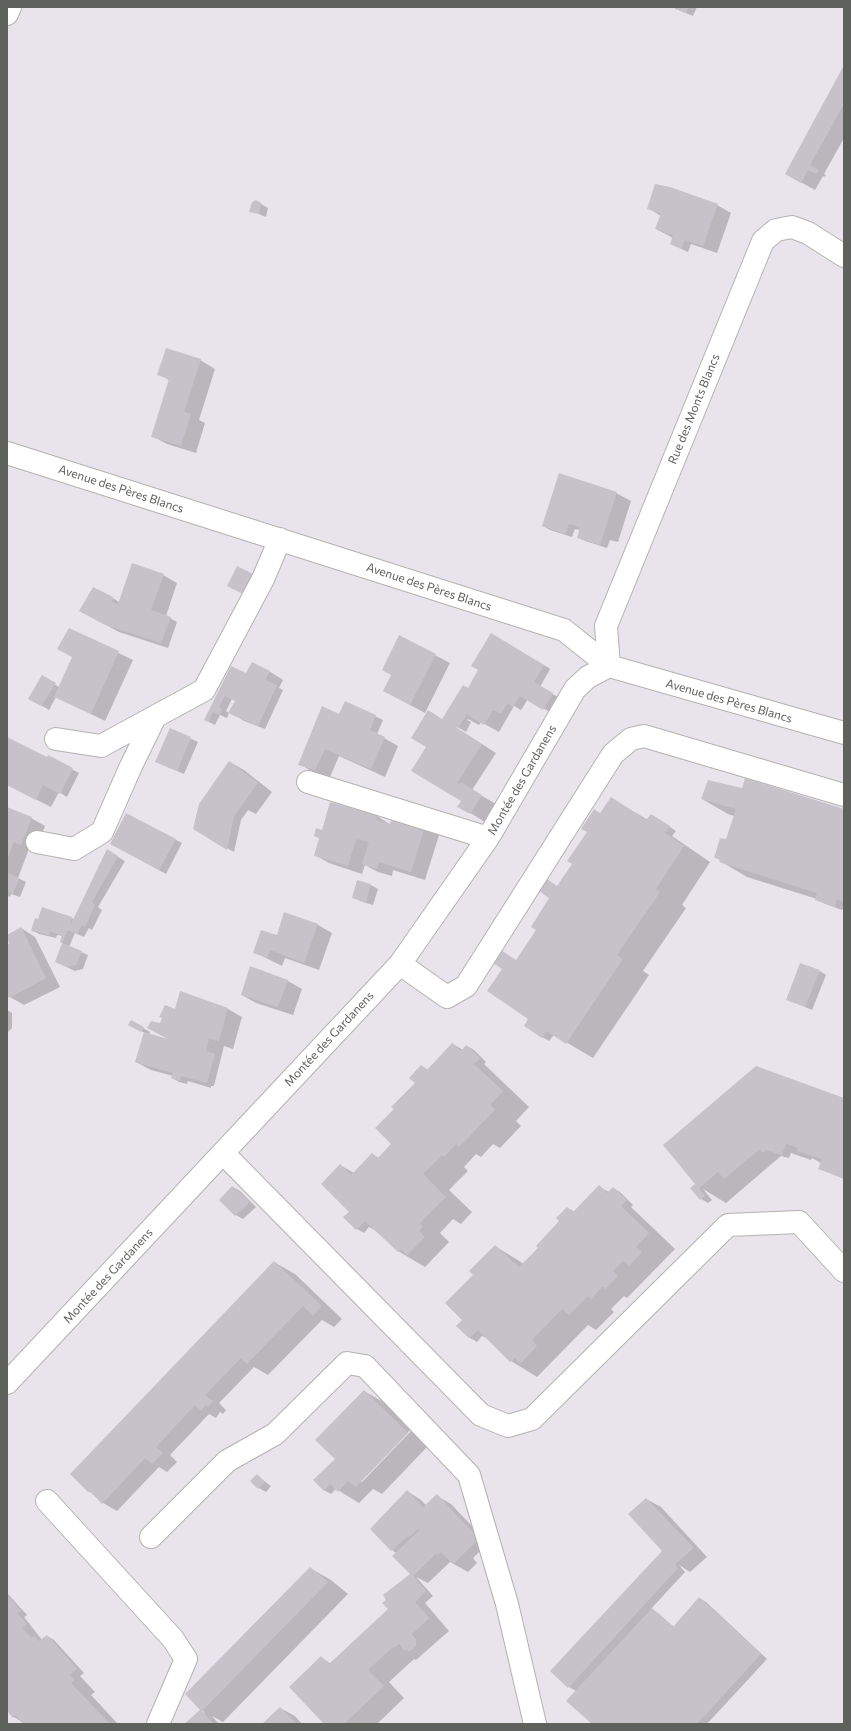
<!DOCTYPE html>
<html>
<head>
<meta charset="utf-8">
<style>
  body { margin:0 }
  #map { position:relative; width:851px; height:1731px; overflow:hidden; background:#e9e4ec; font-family:Commissioner,sans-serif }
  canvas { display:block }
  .frame { position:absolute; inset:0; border:8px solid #5f625c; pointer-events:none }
</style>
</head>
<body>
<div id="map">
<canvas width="851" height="1731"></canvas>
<div class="frame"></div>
</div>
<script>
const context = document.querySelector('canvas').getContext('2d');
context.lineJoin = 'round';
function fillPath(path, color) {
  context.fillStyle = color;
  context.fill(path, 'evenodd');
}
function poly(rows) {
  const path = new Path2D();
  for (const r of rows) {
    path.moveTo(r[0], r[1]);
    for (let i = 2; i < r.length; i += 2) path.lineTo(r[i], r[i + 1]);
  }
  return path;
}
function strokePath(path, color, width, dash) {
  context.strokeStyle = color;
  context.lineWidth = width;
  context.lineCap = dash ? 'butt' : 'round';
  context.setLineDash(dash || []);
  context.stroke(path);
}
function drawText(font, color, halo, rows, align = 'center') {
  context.font = font + ' Commissioner,sans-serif';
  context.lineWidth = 4;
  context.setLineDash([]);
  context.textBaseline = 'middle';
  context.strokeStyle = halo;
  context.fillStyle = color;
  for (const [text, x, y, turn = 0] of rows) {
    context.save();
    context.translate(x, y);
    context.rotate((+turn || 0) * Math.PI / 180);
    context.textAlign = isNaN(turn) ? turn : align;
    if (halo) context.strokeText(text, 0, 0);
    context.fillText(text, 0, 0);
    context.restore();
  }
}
const shadow = poly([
  [676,7,697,7,693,16,683,12,676,8],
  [844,67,844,138,824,174,826,175,824,177,823,176,815,190,786,174],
  [256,201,268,208,266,217,251,211],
  [717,205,731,213,717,253,691,244,688,252,671,244,673,238,656,229,661,216,648,208],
  [200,360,215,369,199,420,205,423,196,453,167,444,152,436,170,381,159,374],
  [616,493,631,501,618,542,610,540,607,548,585,541,578,537,580,530,575,529,572,537,550,530,543,526],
  [163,575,177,583,166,616,177,622,168,648,119,632,95,619,113,598,120,603],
  [69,629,133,660,105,721,56,697,49,710,29,698,42,677,59,687,73,657],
  [491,635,549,668,550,669,540,687,567,702,558,717,528,699,521,710,514,706,499,732,481,722,479,725,468,719,467,720,471,722,466,732,456,726,455,727,496,753,472,790,496,804,485,822,459,806,462,801,413,771,442,720,469,689,479,670],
  [400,637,450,663,425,713,384,691,392,675],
  [269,671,283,680,279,688,283,690,265,729,244,721,230,712,236,701,232,699,226,711,229,713,227,718,220,715,215,725,205,720,219,693,247,674],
  [368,713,383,720,377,734,398,746,385,777,339,756,330,777,313,772,299,764,339,715],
  [170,729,198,742,184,774,156,762],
  [7,738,47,759,48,757,79,773,67,797,59,792,51,807,7,785],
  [230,762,244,770,272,792,256,814,248,810,241,820,234,852,218,843],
  [742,789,844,810,844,907,842,910,823,903,817,899,747,877,720,861,720,860,715,857,727,841,734,816,728,814,702,799],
  [611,798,648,820,658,819,676,831,672,836,710,862,682,905,686,908,643,971,649,975,593,1058,554,1035,549,1041,542,1037,508,974,537,930,558,887,573,864,600,814],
  [7,808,31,818,45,826,35,852,29,849,18,878,26,882,20,897,11,894,10,897,7,895],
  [377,816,391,825,392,820,440,832,425,880,393,870,392,876,378,872,365,865,362,874,329,863,315,855,320,839,315,836,322,831],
  [165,834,182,843,166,874,111,844],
  [108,851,125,861,98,907,102,910,92,930,89,928,84,937,75,933,69,947,88,955,83,969,75,971,56,962,63,943,61,942,63,936,57,935,56,938,39,934,32,930,39,920,71,918,74,919],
  [371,885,378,889,373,905,360,901,353,897],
  [284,913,318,925,332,933,319,970,285,958,282,966,254,952,277,937],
  [21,928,35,937,60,987,24,1005,10,997,7,991,7,946,11,944,7,936],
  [820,971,826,975,812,1010,787,999],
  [288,981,302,989,293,1015,256,1003,242,995],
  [228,1009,242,1017,233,1049,224,1046,214,1086,211,1086,211,1088,188,1081,187,1084,179,1082,172,1078,173,1076,151,1070,136,1062,145,1033,137,1029,131,1021,150,1032,149,1035,170,1041,161,1025,175,1010],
  [7,1010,12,1013,12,1028,8,1032,7,1032],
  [453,1044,463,1050,467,1046,474,1050,486,1062,484,1064,529,1107,516,1121,521,1126,500,1148,493,1144,481,1157,476,1154,464,1167,468,1171,449,1190,472,1212,461,1224,453,1219,440,1233,449,1242,425,1267,398,1251,378,1232,369,1227,364,1233,357,1229,340,1165,354,1173,372,1154,379,1158,393,1144,395,1109,416,1082,422,1066,428,1070],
  [844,1099,844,1179,820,1169,821,1163,812,1158,811,1160,791,1153,789,1158,781,1156,726,1203,703,1189,712,1200,708,1203,701,1199,691,1188,700,1187,664,1146],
  [233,1187,240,1191,256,1207,243,1219,236,1215],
  [600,1187,609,1192,613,1188,620,1192,633,1205,631,1207,675,1249,627,1298,624,1296,611,1309,614,1312,596,1330,588,1325,537,1377,511,1361,489,1339,482,1336,477,1342,470,1338,457,1326,462,1321,474,1275,495,1246,524,1264,559,1223,568,1208,575,1212],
  [274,1262,295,1274,342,1319,334,1327,322,1320,268,1375,254,1367,219,1403,226,1410,223,1414,220,1412,216,1418,209,1414,170,1455,177,1462,167,1472,159,1467,117,1511,103,1503,96,1496,88,1491,71,1474],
  [364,1391,385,1403,428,1446,382,1494,373,1489,359,1503,336,1489,331,1494,324,1490],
  [411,1429,412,1430,362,1482,360,1482],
  [257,1476,271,1486,266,1492,259,1488],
  [407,1491,421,1500,426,1505,437,1496,451,1504,488,1543,473,1558,477,1563,468,1572,450,1562,428,1583,416,1577,433,1596,425,1603,449,1631,416,1660,414,1659,389,1682,404,1698,377,1724,326,1724,321,1657,331,1664,389,1610,388,1600,384,1595,410,1575,415,1577,394,1556,396,1553,392,1550,371,1529],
  [646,1499,661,1507,707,1557,690,1572,679,1565,685,1572,651,1609,659,1614,674,1627,699,1598,706,1602,767,1659,707,1724,594,1724,576,1691,569,1687,667,1555],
  [310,1568,331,1580,348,1594,223,1722,212,1716,219,1724,186,1724,200,1711,205,1713,186,1694],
  [7,1593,27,1615,24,1617,42,1640,47,1636,54,1640,84,1673,80,1676,95,1692,91,1695,118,1724,25,1724,14,1717,7,1710],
  [280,1708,295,1716,302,1724,264,1724]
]);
const building = poly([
  [675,7,688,7,686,13,675,9],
  [844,65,844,104,810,165,819,170,817,174,808,170,801,183,785,174],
  [655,184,670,187,718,204,703,246,685,240,681,249,670,244,673,235,655,229,661,213,647,209],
  [256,200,261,203,259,214,249,212,252,202],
  [166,348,201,359,184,412,191,414,181,446,151,437,169,379,157,375],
  [559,473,617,492,600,545,577,538,580,527,569,524,565,534,542,526],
  [132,563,164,574,151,610,171,617,161,643,103,624,79,611,93,587,113,597,112,602,118,604],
  [237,566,253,574,243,594,227,586],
  [69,628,119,651,91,714,54,697,72,657,57,649],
  [491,633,544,665,534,682,553,693,543,710,520,696,513,707,507,703,501,714,493,710,484,725,467,714,458,728,454,726,482,744,457,783,460,785,461,782,482,795,470,814,457,807,461,801,411,771,426,747,411,738,428,710,442,719,463,685,468,688,478,670,471,666],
  [399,635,436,654,410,705,383,691,391,675,382,670],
  [252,662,270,671,265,680,277,685,258,726,228,713,235,701,225,696,219,707,222,708,220,715,213,712,208,722,204,720,231,666,246,673],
  [42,675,56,683,41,706,28,699],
  [345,701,376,715,370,730,385,737,371,769,325,749,315,770,298,765,322,706,339,714],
  [170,728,191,737,177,771,155,762],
  [7,737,47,757,48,755,73,768,60,794,43,785,36,800,7,785],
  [229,761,258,783,234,816,227,850,193,829,199,804],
  [745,778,844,809,844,902,837,899,835,907,815,900,817,893,719,862,720,859,714,858,720,838,726,839,736,809,701,799,708,780,742,788],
  [611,797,646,820,651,814,670,826,665,833,684,846,656,889,660,892,617,955,623,959,566,1044,547,1031,542,1038,524,1026,528,1019,487,991,502,969,493,963,501,950,516,960,536,930,531,927,549,898,539,891,547,879,557,886,572,864,567,861,587,832,581,829,594,809,600,813],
  [330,802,377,815,376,820,390,824,392,818,426,823,411,872,379,862,377,869,362,864,369,842,356,839,348,866,314,856,319,838,314,836,316,828,322,830],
  [7,807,32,817,21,845,14,842,7,860],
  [126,813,176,839,159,870,110,844],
  [107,849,118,856,92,902,95,905,85,927,82,925,77,934,68,930,62,943,82,951,76,965,67,967,55,962,62,943,60,942,62,935,50,932,49,935,31,931,35,918,38,919,42,907,72,917,70,926],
  [7,873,19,878,13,894,7,892],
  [357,880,371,884,366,902,352,898],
  [284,912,318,924,304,963,270,950,267,958,253,953,261,930,277,935],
  [21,927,46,978,9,998,7,993,7,945,9,944,7,935],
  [800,963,820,970,805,1007,786,1000],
  [250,966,288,980,278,1007,241,995],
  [180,991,228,1008,219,1041,209,1039,206,1051,215,1054,207,1083,181,1076,180,1081,171,1078,173,1073,135,1062,144,1032,168,1039,147,1028,151,1021,160,1023,162,1018,159,1017,165,1005,175,1009],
  [131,1020,144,1027,141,1032,128,1025],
  [452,1043,461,1051,466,1045,480,1058,474,1064,503,1091,490,1105,495,1110,459,1147,456,1144,444,1157,442,1155,423,1174,446,1197,420,1223,423,1226,419,1231,425,1237,407,1255,401,1249,398,1252,365,1221,356,1230,343,1217,349,1212,321,1184,340,1164,351,1175,372,1153,378,1158,391,1144,375,1128,394,1109,391,1107,415,1083,409,1078,421,1065,427,1070],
  [756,1066,844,1098,844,1178,818,1169,822,1159,797,1151,798,1148,786,1143,782,1155,766,1150,763,1153,760,1149,724,1179,718,1172,699,1188,705,1196,700,1200,690,1188,695,1184,663,1145],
  [599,1185,607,1193,613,1187,627,1200,621,1206,649,1233,636,1247,642,1252,629,1266,623,1261,613,1271,618,1276,605,1289,603,1286,591,1299,588,1296,569,1315,562,1309,532,1340,537,1346,520,1364,515,1358,510,1362,478,1330,469,1338,456,1326,462,1320,445,1303,473,1275,469,1271,495,1245,519,1267,538,1248,536,1246,559,1221,556,1218,567,1207,573,1212],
  [232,1186,250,1202,235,1216,219,1200],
  [274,1261,322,1306,313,1316,303,1306,247,1364,241,1358,205,1395,213,1401,208,1407,206,1405,201,1411,195,1405,156,1447,163,1453,152,1464,145,1458,102,1504,90,1491,88,1492,70,1474],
  [364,1390,408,1433,356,1487,348,1481,338,1492,330,1484,324,1491,313,1480,335,1459,315,1440],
  [257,1474,265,1482,258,1489,250,1481],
  [407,1490,423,1507,437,1494,479,1539,453,1564,441,1552,437,1556,436,1554,413,1576,426,1591,415,1602,429,1618,412,1634,416,1639,416,1646,410,1651,404,1650,399,1644,394,1648,393,1647,368,1670,384,1686,344,1724,324,1724,289,1687,321,1656,329,1664,388,1609,382,1603,386,1600,383,1595,410,1574,392,1556,420,1530,418,1529,409,1537,408,1536,391,1551,370,1529],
  [646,1498,694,1548,675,1564,678,1568,568,1688,550,1671,662,1551,628,1514],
  [310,1567,328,1582,202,1711,214,1724,184,1724,200,1710,185,1694],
  [7,1595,21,1611,17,1613,27,1624,22,1628,32,1638,34,1636,39,1641,47,1635,77,1669,70,1675,75,1680,71,1683,110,1724,23,1724,16,1715,13,1718,7,1711],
  [699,1597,761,1654,697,1724,592,1724,566,1701,652,1608,673,1627],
  [280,1707,297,1724,262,1724]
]);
const minor = poly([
  [7,14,10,7],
  [7,453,564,630,609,666,844,733],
  [609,666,606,626,763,241,776,230,792,227,808,233,844,256],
  [56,739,101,746,204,690,263,579,280,539],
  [308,782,488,838],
  [37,842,74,849,102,832,131,766,155,717],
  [400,964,447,997,466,986,613,754,631,739,644,736,844,795],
  [223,1153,481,1415,508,1426,532,1419,728,1225,799,1222,844,1271],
  [7,1383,400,964,488,838,575,689,588,677,609,666],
  [47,1501,173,1639,186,1659,158,1724],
  [151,1537,227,1461,275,1434,347,1363,365,1366,469,1475,507,1604,535,1724]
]);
const streetNames = [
  ["Rue des Monts Blancs",694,409,-68],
  ["Avenue des Pères Blancs",121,489,18],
  ["Avenue des Pères Blancs",429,587,18],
  ["Avenue des Pères Blancs",729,701,16],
  ["Montée des Gardanens",522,780,-60],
  ["Montée des Gardanens",329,1039,-47],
  ["Montée des Gardanens",108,1276,-47]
];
fillPath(shadow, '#0003');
fillPath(building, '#c7c2ca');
strokePath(minor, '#b1b4af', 24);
strokePath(minor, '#fff', 22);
drawText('12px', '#5f625c', '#fff', streetNames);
</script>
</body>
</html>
